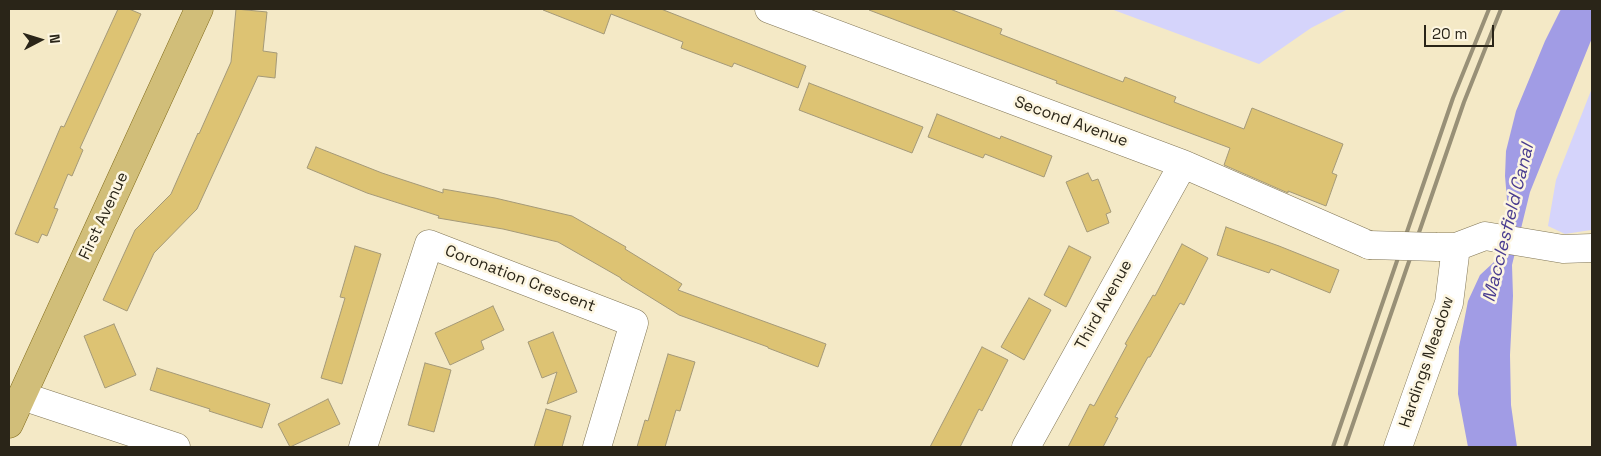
<!DOCTYPE html>
<html>
<head>
<meta charset="utf-8">
<style>
  body { margin:0 }
  #map { position:relative; width:1601px; height:456px; overflow:hidden; background:#f4e9c6; font-family:"Space Grotesk",sans-serif }
  canvas { display:block }
  .frame { position:absolute; inset:0; border:10px solid #2a2518; pointer-events:none }
  .north { position:absolute; left:15px; top:15px; width:50px; height:50px; -webkit-text-stroke:4px #fdf6e1; paint-order:stroke; rotate:85deg; font-size:14px; font-weight:700; line-height:20px; text-align:center; color:#2a2518 }
  .north::after { content:''; display:block; margin:auto; width:18px; height:22px; background:#2a2518; clip-path:polygon(50% 0,100% 100%,50% 72%,0 100%) }
  .scale { position:absolute; left:1424px; top:25px; width:70px; height:22px; box-sizing:border-box; border:2px solid #2a2518; border-top:0; padding-left:6px; font-size:15px; line-height:18px; white-space:nowrap; color:#2a2518; -webkit-text-stroke:4px #fdf6e1; paint-order:stroke }
</style>
</head>
<body>
<div id="map">
<canvas width="1601" height="456"></canvas>
<div class="frame"></div>
<div class="north">N</div>
<div class="scale">20 m</div>
</div>
<script>
const context = document.querySelector('canvas').getContext('2d');
context.lineJoin = 'round';
function fillPath(path, color) {
  context.fillStyle = color;
  context.fill(path, 'evenodd');
}
function poly(rows) {
  const path = new Path2D();
  for (const r of rows) {
    path.moveTo(r[0], r[1]);
    for (let i = 2; i < r.length; i += 2) path.lineTo(r[i], r[i + 1]);
  }
  return path;
}
function strokePath(path, color, width, dash) {
  context.strokeStyle = color;
  context.lineWidth = width;
  context.lineCap = dash ? 'butt' : 'round';
  context.setLineDash(dash || []);
  context.stroke(path);
}
function drawText(font, color, halo, rows, align = 'center') {
  context.font = font + ' "Space Grotesk",sans-serif';
  context.lineWidth = 5;
  context.setLineDash([]);
  context.textBaseline = 'middle';
  context.strokeStyle = halo;
  context.fillStyle = color;
  for (const [text, x, y, turn = 0] of rows) {
    context.save();
    context.translate(x, y);
    context.rotate((+turn || 0) * Math.PI / 180);
    context.textAlign = isNaN(turn) ? turn : align;
    if (halo) context.strokeText(text, 0, 0);
    context.fillText(text, 0, 0);
    context.restore();
  }
}
const green = poly([
  [1111,9,1348,9,1311,28,1259,64],
  [1592,88,1592,231,1591,230,1565,234,1548,226,1556,180]
]);
const water = poly([
  [1561,9,1592,9,1592,38,1530,192,1512,265,1513,296,1510,355,1511,405,1517,447,1468,447,1458,394,1459,347,1468,301,1480,275,1494,262,1508,211,1505,176,1506,151,1516,111,1545,41]
]);
const building = poly([
  [118,9,129,9,141,14,80,148,83,150,72,176,68,174,54,208,58,209,47,236,42,234,38,243,15,234,61,126,64,127,118,9],
  [236,9,267,12,263,51,277,53,275,78,258,76,197,209,154,253,127,311,103,300,135,230,171,194,198,133,199,134,231,62,236,9],
  [543,9,661,9,806,66,798,88,734,63,732,67,681,48,683,42,611,14,604,34,543,10,543,9],
  [869,9,950,9,1002,29,1000,34,1123,82,1125,77,1176,97,1174,102,1244,129,1252,108,1343,144,1332,173,1337,175,1326,206,1288,191,1288,193,1224,165,1230,148,1056,83,1057,81,869,10,869,9],
  [809,83,923,127,912,153,799,110,809,83],
  [937,114,1000,139,1001,136,1052,156,1044,177,985,154,983,158,928,137,937,114],
  [316,147,382,173,443,193,443,189,495,198,572,216,626,247,625,249,682,284,678,290,826,344,818,367,768,348,768,347,679,315,621,279,621,278,558,242,503,229,438,218,439,216,367,193,307,168,316,147],
  [1088,173,1092,181,1098,179,1111,212,1106,214,1109,223,1087,232,1066,182,1088,173],
  [1226,227,1279,246,1339,270,1330,293,1271,269,1269,273,1217,255,1226,227],
  [1182,244,1208,258,1184,305,1180,303,1150,357,1148,357,1115,417,1118,418,1103,447,1068,447,1090,404,1094,406,1127,345,1125,344,1153,295,1155,296,1182,244],
  [355,246,381,254,342,384,321,378,345,298,340,297,355,246],
  [1069,246,1091,257,1066,307,1044,295,1069,246],
  [1029,298,1051,310,1024,360,1001,347,1029,298],
  [493,306,504,330,481,341,484,349,450,365,435,333,493,306],
  [114,324,136,375,105,388,84,336,114,324],
  [553,332,577,392,547,404,557,372,542,378,528,342,553,332],
  [982,347,1008,360,982,411,979,409,960,447,930,447,982,347],
  [668,354,695,362,680,411,676,410,665,447,637,447,645,420,648,421,668,354],
  [425,363,451,370,434,432,408,425,425,363],
  [157,368,270,404,262,428,209,411,210,409,150,390,157,368],
  [328,399,340,424,290,447,278,424,328,399],
  [546,409,571,416,562,447,534,447,546,409]
]);
const minor = poly([
  [769,9,1183,164,1369,245],
  [1439,247,1456,247,1485,236,1563,249,1592,248],
  [22,396,176,447],
  [363,447,429,244,634,323,597,447],
  [1026,447,1183,164],
  [1398,447,1449,303,1456,247]
]);
const major = poly([
  [9,424,199,9]
]);
const rail = poly([
  [1333,447,1453,98,1489,9],
  [1345,447,1464,102,1501,9]
]);
const minorBridge = poly([
  [1369,245,1437,247]
]);
const streetNames = [
  ["Second Avenue",1071,122,20],
  ["First Avenue",104,216,-65],
  ["Coronation Crescent",520,279,21],
  ["Third Avenue",1104,305,-61],
  ["Hardings Meadow",1427,362,-71]
];
const waterNames = [
  ["Macclesfield Canal",1509,223,-76]
];
fillPath(green, '#d5d4fb');
fillPath(water, '#a19ce5');
fillPath(building, '#ddc373');
strokePath(building, '#a49978', 1);
strokePath(minor, '#817657', 29);
strokePath(major, '#826c1d', 29);
strokePath(minor, '#fff', 28);
strokePath(major, '#d1be79', 28);
strokePath(rail, '#989077', 4);
strokePath(minorBridge, '#817657', 29, []);
strokePath(minorBridge, '#fff', 28);
drawText('16px', '#2a2518', '#fdf6e1', streetNames);
drawText('italic 18px', '#493c90', '#fdf6e1', waterNames);
</script>
</body>
</html>
